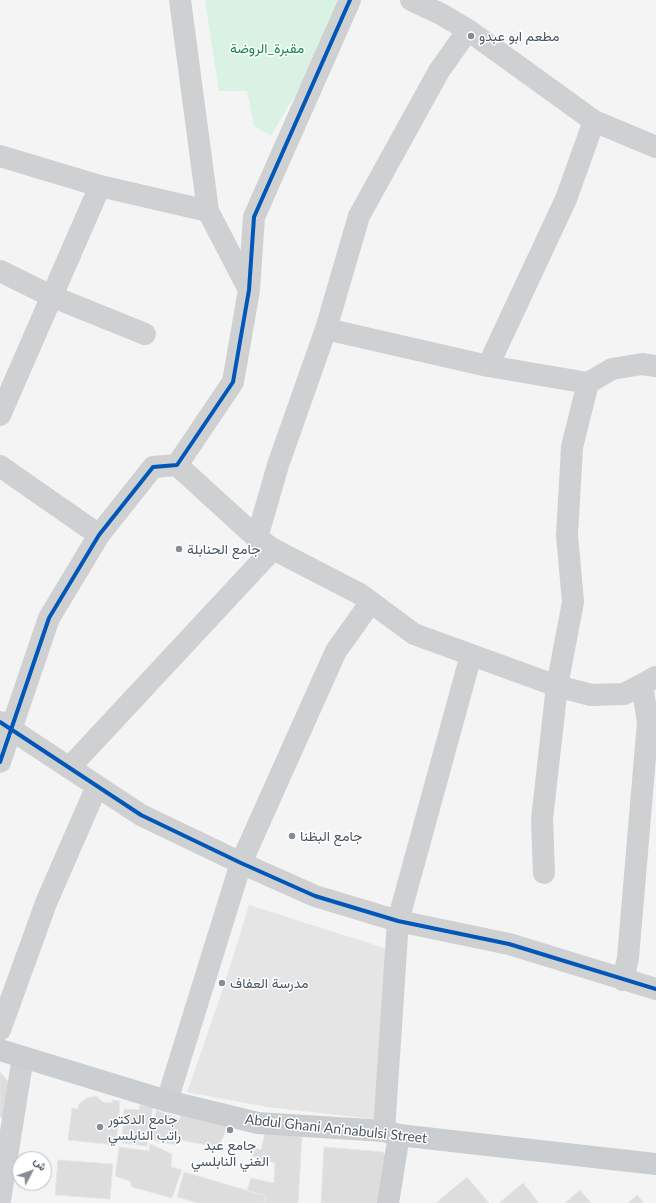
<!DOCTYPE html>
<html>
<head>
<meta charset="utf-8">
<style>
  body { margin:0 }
  #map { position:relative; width:656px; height:1203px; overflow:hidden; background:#f4f4f4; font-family:Lato,Vazirmatn,sans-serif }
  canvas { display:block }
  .north { position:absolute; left:12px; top:1151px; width:40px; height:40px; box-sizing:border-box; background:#fff; border:1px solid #b7bbc0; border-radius:50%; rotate:49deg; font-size:11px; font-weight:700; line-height:16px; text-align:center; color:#4a5661 }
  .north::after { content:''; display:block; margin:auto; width:14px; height:18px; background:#868d94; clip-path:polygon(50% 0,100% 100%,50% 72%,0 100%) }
</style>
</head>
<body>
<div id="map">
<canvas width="656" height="1203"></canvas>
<div class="north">ش</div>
</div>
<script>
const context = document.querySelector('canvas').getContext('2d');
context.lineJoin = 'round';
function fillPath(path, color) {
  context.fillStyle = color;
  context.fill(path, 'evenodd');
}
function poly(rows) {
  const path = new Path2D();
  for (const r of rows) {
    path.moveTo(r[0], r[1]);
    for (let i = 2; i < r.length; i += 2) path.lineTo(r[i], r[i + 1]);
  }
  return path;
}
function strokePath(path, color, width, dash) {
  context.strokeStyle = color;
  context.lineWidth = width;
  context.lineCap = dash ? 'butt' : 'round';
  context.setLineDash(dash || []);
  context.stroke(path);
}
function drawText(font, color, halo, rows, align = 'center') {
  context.font = font + ' Lato,Vazirmatn,sans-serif';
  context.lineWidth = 3;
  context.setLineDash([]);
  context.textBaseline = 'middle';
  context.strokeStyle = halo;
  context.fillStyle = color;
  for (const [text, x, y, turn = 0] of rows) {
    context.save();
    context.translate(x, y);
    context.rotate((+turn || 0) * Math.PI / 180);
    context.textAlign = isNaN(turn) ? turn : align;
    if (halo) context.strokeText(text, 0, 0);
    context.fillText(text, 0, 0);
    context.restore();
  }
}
const education = poly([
  [249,905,397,952,381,1120,267,1107,187,1092,222,992]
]);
const green = poly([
  [205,0,350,0,271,136,254,126,247,91,219,91]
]);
const building = poly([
  [0,1072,7,1080,13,1101,9,1119,0,1117,0,1072],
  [96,1096,103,1102,112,1103,112,1100,120,1101,116,1145,68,1140,72,1108,78,1109,79,1104,87,1098,96,1096],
  [140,1105,153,1107,147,1146,122,1143,124,1109,139,1110,140,1105],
  [181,1107,231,1121,218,1147,180,1140,176,1145,151,1140,156,1110,180,1119,181,1107],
  [266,1128,302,1137,298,1203,264,1203,266,1196,247,1191,251,1178,274,1183,275,1163,252,1156,256,1148,261,1150,266,1128],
  [150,1144,172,1154,171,1167,182,1170,172,1198,132,1187,130,1181,115,1176,119,1147,149,1151,150,1144],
  [324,1147,383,1152,386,1156,383,1203,321,1203,324,1147],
  [58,1160,113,1164,110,1199,55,1195,58,1160],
  [184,1172,266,1196,264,1203,198,1203,177,1197,184,1172],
  [467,1177,489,1203,436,1203,467,1177],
  [523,1183,539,1203,499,1203,523,1183],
  [580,1190,591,1203,565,1203,580,1190],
  [637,1195,644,1203,628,1203,637,1195]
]);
const minor = poly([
  [180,0,208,211,249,290],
  [411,0,441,14,468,30,594,121,656,147],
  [0,156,100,186,208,211],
  [0,271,51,296,145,334],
  [326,329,488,366,588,383,612,369,642,364,656,366],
  [488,366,566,199,594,121],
  [0,415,100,186],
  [177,465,257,538,273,549,360,594,414,634,557,686,591,695,624,694,656,677],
  [0,466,99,535],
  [257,538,278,465,326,329,359,216,439,71,468,30],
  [0,722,141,815,241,863,315,896,398,921,509,944,656,989],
  [0,762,49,618,99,535,153,467,177,465,233,382,249,290,254,217,350,0],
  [69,768,273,549],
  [544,873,542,819,557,686,573,602,567,535,572,447,588,383],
  [623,980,628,958,648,722,642,685],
  [0,1030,46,903,97,786],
  [167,1101,241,863,336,651,371,602],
  [384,1131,398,921,471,655],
  [0,1200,23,1057]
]);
const major = poly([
  [0,1050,167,1101,258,1123,384,1131,399,1135,656,1164],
  [388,1203,399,1135]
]);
const cycleway = poly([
  [0,722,141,815,241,863,315,896,398,921,509,944,656,989],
  [0,762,49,618,99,535,153,467,177,465,233,382,249,290,254,217,350,0]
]);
const markers = [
  [471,36,4,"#868d94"],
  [179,549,4,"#868d94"],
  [292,836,4,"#868d94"],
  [222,983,4,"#868d94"],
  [100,1127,4,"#868d94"],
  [230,1130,4,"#868d94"]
];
const poiNames = [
  ["مطعم ابو عبدو",479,36],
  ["جامع الحنابلة",187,549],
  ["جامع البظنا",300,836],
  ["مدرسة العفاف",230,983],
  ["جامع الدكتور",108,1119],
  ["راتب النابلسي",108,1135],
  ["جامع عبد",230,1145,"center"],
  ["الغني النابلسي",230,1161,"center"]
];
const parkNames = [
  ["مقبرة_الروضة",267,48]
];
const streetNames = [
  ["Abdul Ghani An'nabulsi Street",336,1129,6]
];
fillPath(education, '#e6e5e6');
fillPath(green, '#d9f2e3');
fillPath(building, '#ddddde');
strokePath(building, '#e5e6e7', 1);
strokePath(minor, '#ced0d2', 22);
strokePath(major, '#caced1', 22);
strokePath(cycleway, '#0057b8', 4);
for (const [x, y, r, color] of markers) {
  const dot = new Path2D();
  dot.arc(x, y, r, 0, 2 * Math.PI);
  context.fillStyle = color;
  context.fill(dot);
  strokePath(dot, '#fff', 1.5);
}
drawText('14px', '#4a5661', '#fff', poiNames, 'left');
drawText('14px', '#17864f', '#fff', parkNames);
drawText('14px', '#4a5661', '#fff', streetNames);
</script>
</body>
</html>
